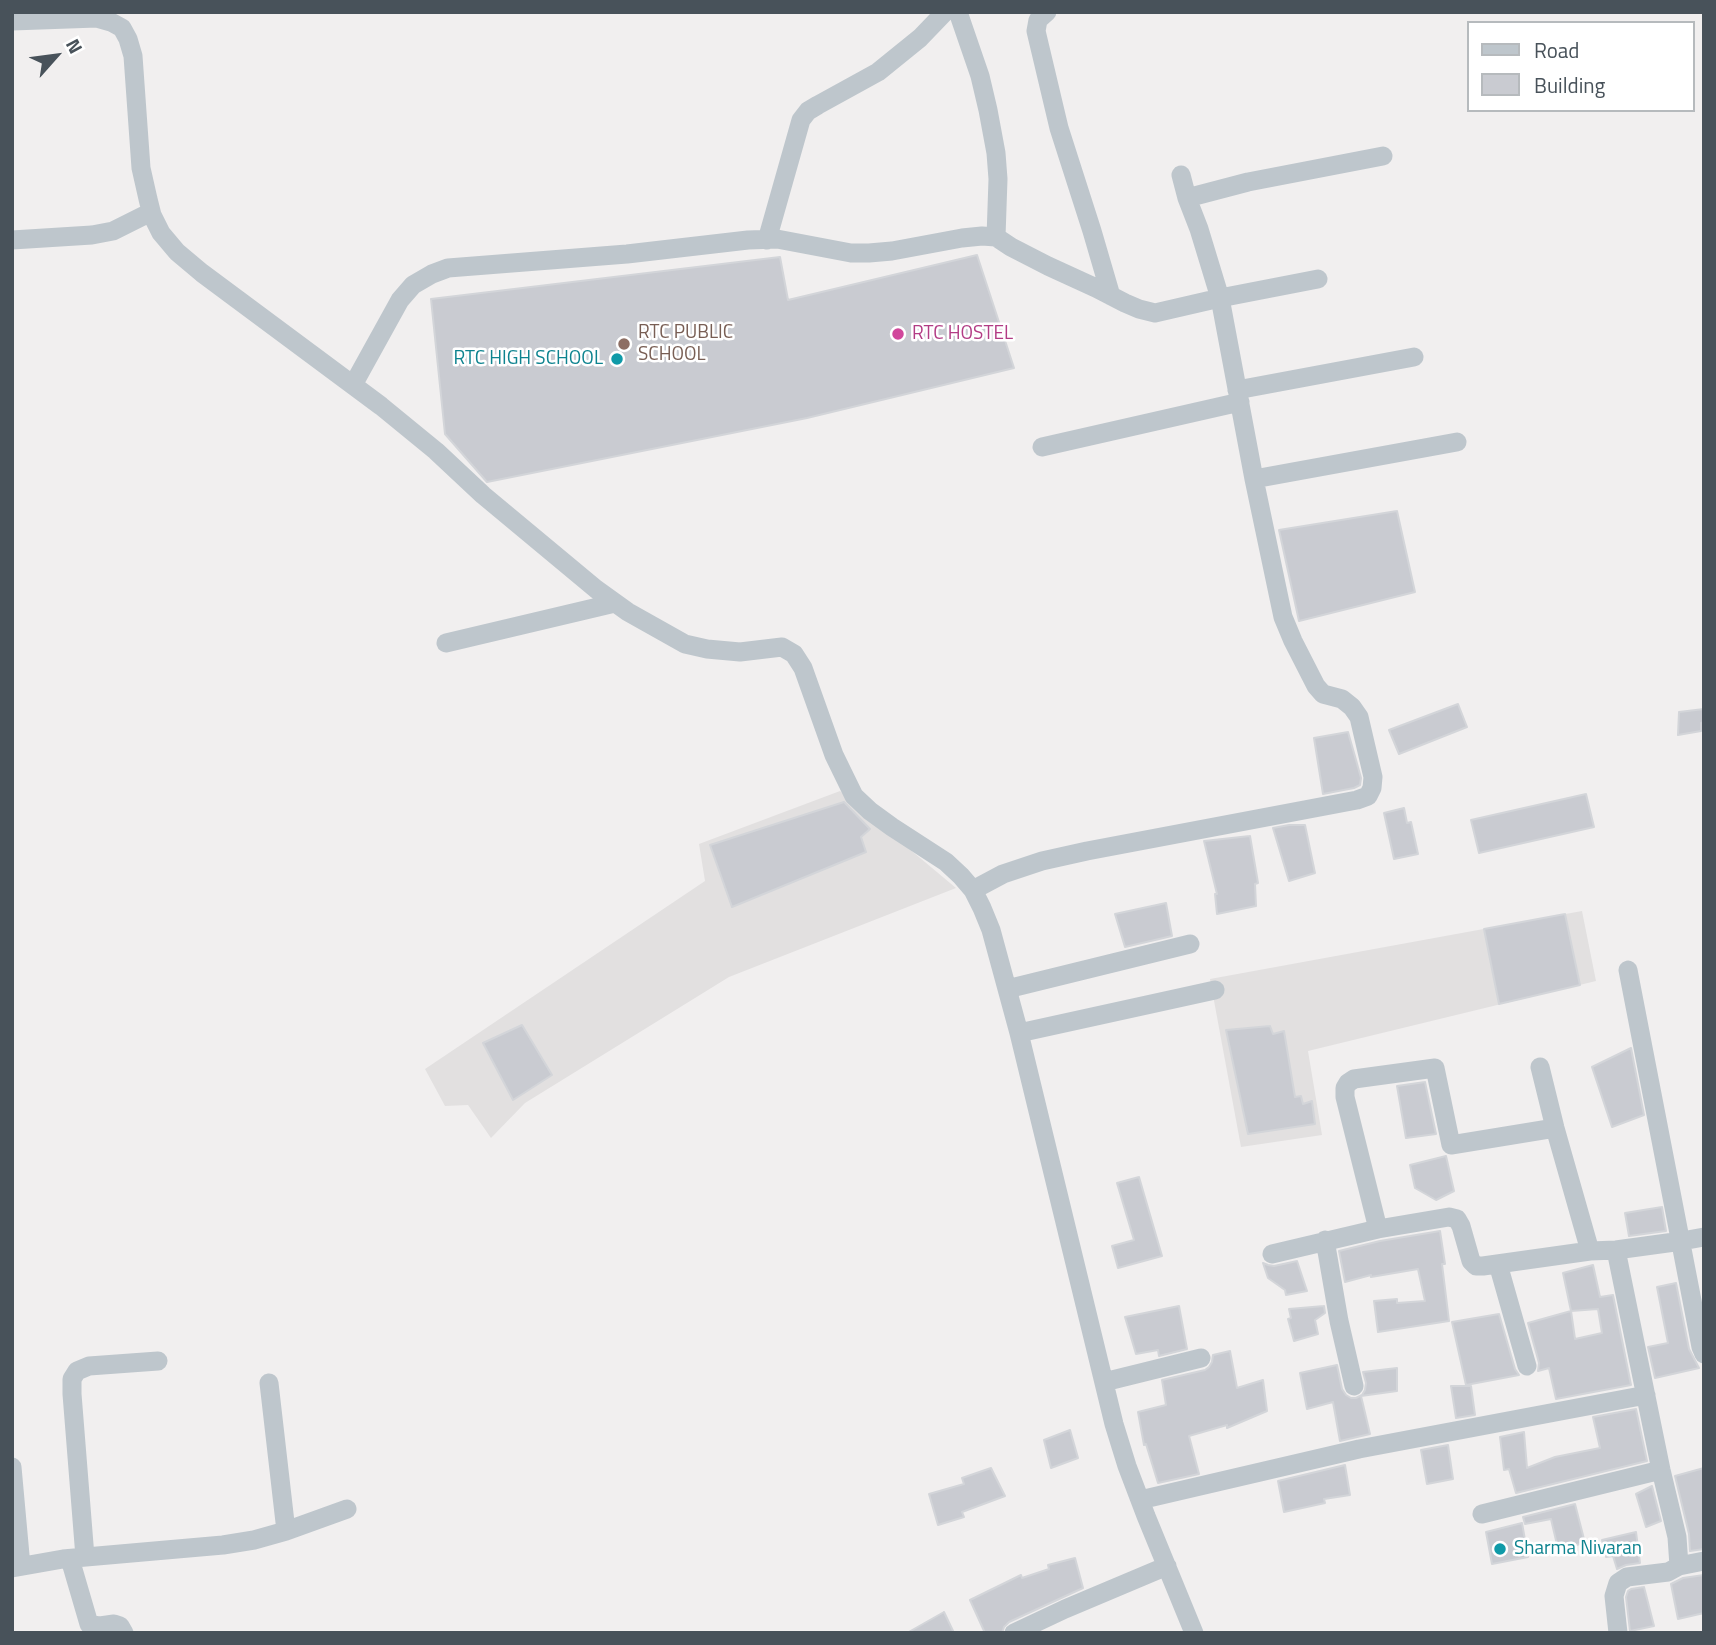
<!DOCTYPE html>
<html>
<head>
<meta charset="utf-8">
<style>
  body { margin:0 }
  #map { position:relative; width:1716px; height:1645px; overflow:hidden; background:#f1efef; font-family:"Titillium Web",sans-serif }
  canvas { display:block }
  .frame { position:absolute; inset:0; border:14px solid #48525a; pointer-events:none }
  .legend { position:absolute; left:1467px; top:21px; width:228px; height:91px; box-sizing:border-box; background:#fff; border:2px solid #b6babd; margin:0; padding:9px 12px; list-style:none; font-size:21px; color:#48525a }
  .legend li { display:flex; align-items:center; gap:14px; height:35px }
  .legend b { width:35px; border:2px solid #b6babd }
  .north { position:absolute; left:21px; top:21px; width:70px; height:70px; -webkit-text-stroke:5px #fff; paint-order:stroke; rotate:62deg; font-size:19px; font-weight:700; line-height:28px; text-align:center; color:#48525a }
  .north::after { content:''; display:block; margin:auto; width:24px; height:32px; background:#48525a; clip-path:polygon(50% 0,100% 100%,50% 72%,0 100%) }
</style>
</head>
<body>
<div id="map">
<canvas width="1716" height="1645"></canvas>
<div class="frame"></div>
<ul class="legend">
<li><b style="height:9px;background:#bec6cc"></b>Road</li>
<li><b style="height:19px;background:#c9cbd1"></b>Building</li>
</ul>
<div class="north">N</div>
</div>
<script>
const context = document.querySelector('canvas').getContext('2d');
context.lineJoin = 'round';
function fillPath(path, color) {
  context.fillStyle = color;
  context.fill(path, 'evenodd');
}
function poly(rows) {
  const path = new Path2D();
  for (const r of rows) {
    path.moveTo(r[0], r[1]);
    for (let i = 2; i < r.length; i += 2) path.lineTo(r[i], r[i + 1]);
  }
  return path;
}
function strokePath(path, color, width, dash) {
  context.strokeStyle = color;
  context.lineWidth = width;
  context.lineCap = dash ? 'butt' : 'round';
  context.setLineDash(dash || []);
  context.stroke(path);
}
function drawText(font, color, halo, rows, align = 'center') {
  context.font = font + ' "Titillium Web",sans-serif';
  context.lineWidth = 5;
  context.setLineDash([]);
  context.textBaseline = 'middle';
  context.strokeStyle = halo;
  context.fillStyle = color;
  for (const [text, x, y, turn = 0] of rows) {
    context.save();
    context.translate(x, y);
    context.rotate((+turn || 0) * Math.PI / 180);
    context.textAlign = isNaN(turn) ? turn : align;
    if (halo) context.strokeText(text, 0, 0);
    context.fillText(text, 0, 0);
    context.restore();
  }
}
const education = poly([
  [840,791,956,888,729,977,525,1103,491,1138,468,1105,445,1106,425,1069,705,881,699,844],
  [1582,911,1596,981,1308,1051,1322,1135,1241,1147,1210,979]
]);
const building = poly([
  [977,255,1014,368,807,418,487,482,445,434,431,299,780,257,788,300,977,255],
  [1397,511,1415,592,1299,621,1279,530,1397,511],
  [1458,704,1467,727,1399,754,1389,730,1458,704],
  [1704,709,1704,722,1701,723,1701,731,1678,735,1679,712,1704,709],
  [1348,732,1356,760,1361,778,1360,785,1354,788,1323,794,1314,738,1348,732],
  [1586,794,1594,827,1479,853,1471,820,1586,794],
  [844,802,870,829,861,837,866,852,732,907,710,845,844,802],
  [1404,808,1407,823,1411,822,1418,854,1394,859,1384,813,1404,808],
  [1289,825,1305,825,1315,873,1289,881,1273,828,1289,825],
  [1250,836,1258,883,1255,884,1256,906,1217,914,1215,894,1217,894,1204,841,1250,836],
  [1166,903,1172,936,1125,947,1115,914,1166,903],
  [1565,914,1580,985,1499,1004,1484,929,1565,914],
  [522,1025,552,1075,513,1100,483,1043,522,1025],
  [1270,1026,1273,1034,1284,1031,1295,1097,1301,1096,1303,1104,1312,1101,1315,1124,1248,1134,1226,1030,1270,1026],
  [1631,1048,1644,1115,1612,1127,1592,1067,1631,1048],
  [1425,1082,1436,1134,1406,1138,1397,1086,1425,1082],
  [1446,1156,1454,1191,1436,1200,1415,1188,1410,1165,1446,1156],
  [1139,1177,1162,1256,1118,1268,1112,1246,1134,1240,1117,1183,1139,1177],
  [1662,1207,1666,1231,1629,1236,1625,1213,1662,1207],
  [1440,1231,1445,1264,1442,1264,1449,1321,1378,1332,1374,1301,1397,1299,1397,1303,1425,1301,1418,1269,1371,1277,1371,1275,1345,1282,1339,1251,1380,1241,1440,1231],
  [1297,1261,1307,1291,1286,1295,1285,1290,1268,1278,1263,1263,1268,1265,1274,1266,1297,1261],
  [1593,1265,1600,1297,1613,1295,1631,1385,1556,1399,1549,1368,1538,1371,1539,1363,1528,1323,1571,1311,1563,1273,1593,1265],
  [1598,1309,1602,1333,1575,1339,1571,1311,1598,1309],
  [1676,1283,1689,1349,1699,1368,1655,1378,1648,1347,1668,1343,1657,1287,1676,1283],
  [1179,1306,1187,1349,1159,1356,1158,1350,1136,1354,1125,1317,1179,1306],
  [1324,1306,1325,1313,1315,1320,1318,1334,1294,1341,1288,1319,1291,1318,1289,1309,1324,1306],
  [1499,1314,1515,1369,1519,1375,1466,1385,1452,1322,1499,1314],
  [1230,1351,1237,1388,1263,1380,1267,1411,1227,1428,1227,1425,1189,1436,1199,1474,1158,1483,1146,1444,1144,1445,1138,1412,1166,1405,1162,1380,1205,1370,1209,1367,1212,1362,1213,1355,1230,1351],
  [1337,1365,1342,1389,1346,1395,1351,1398,1356,1398,1362,1395,1365,1390,1366,1383,1363,1372,1397,1368,1397,1391,1361,1396,1370,1434,1340,1441,1333,1402,1307,1409,1300,1373,1337,1365],
  [1451,1386,1471,1386,1475,1415,1456,1418,1451,1386],
  [1636,1409,1647,1461,1516,1493,1509,1469,1504,1470,1500,1437,1524,1432,1527,1468,1555,1457,1600,1448,1593,1417,1636,1409],
  [1070,1430,1078,1458,1051,1468,1044,1440,1070,1430],
  [1448,1445,1453,1479,1427,1484,1421,1450,1448,1445],
  [1345,1465,1350,1495,1324,1499,1325,1503,1284,1512,1278,1481,1345,1465],
  [991,1468,1005,1496,962,1512,964,1517,938,1525,929,1494,964,1484,962,1478,991,1468],
  [1704,1468,1704,1549,1690,1551,1689,1534,1675,1476,1704,1468],
  [1652,1486,1661,1521,1646,1527,1636,1494,1652,1486],
  [1575,1504,1585,1543,1558,1549,1551,1519,1525,1524,1523,1517,1575,1504],
  [1522,1523,1528,1557,1492,1564,1486,1532,1522,1523],
  [1636,1532,1640,1563,1626,1565,1617,1569,1613,1556,1606,1557,1602,1540,1636,1532],
  [1075,1558,1083,1588,1009,1622,1004,1627,1002,1633,985,1633,970,1600,1021,1575,1022,1578,1049,1569,1048,1565,1075,1558],
  [1704,1575,1704,1613,1678,1619,1671,1584,1683,1578,1704,1575],
  [1644,1587,1654,1626,1630,1631,1626,1597,1628,1591,1631,1589,1644,1587],
  [944,1612,954,1633,907,1633,944,1612]
]);
const street = poly([
  [958,12,980,76,988,110,996,153,998,179,996,237],
  [1047,12,1038,20,1036,31,1059,128,1092,231,1111,296],
  [12,21,97,18,111,22,122,28,128,39,133,56,141,168,148,199,152,215,161,233,177,252,202,273,381,406,436,451,483,495,596,589,628,612,685,644,707,649,740,652,782,647,794,654,803,668,834,755,854,796,870,811,892,827,946,862,961,876,973,890,982,908,991,930,1019,1033,1114,1424,1127,1466,1146,1516,1194,1633],
  [1187,198,1248,182,1383,156],
  [12,240,92,235,113,231,151,212],
  [767,240,801,120,808,111,818,105,878,72,920,38,945,12],
  [353,385,400,300,413,285,432,274,448,268,627,254,748,240,777,239,851,253,869,253,892,251,962,238,982,236,996,237,1011,247,1048,266,1096,288,1125,303,1139,309,1155,313,1220,298,1318,279],
  [1237,390,1414,357],
  [1042,447,1240,402],
  [1254,479,1457,442],
  [446,643,615,603],
  [973,890,1003,874,1042,861,1087,851,1357,800,1368,796,1372,788,1373,777,1359,717,1352,707,1342,699,1323,694,1316,686,1293,641,1283,617,1254,479,1220,298,1199,229,1187,198,1181,175],
  [1628,970,1701,1347,1704,1354],
  [1007,989,1190,944],
  [1019,1033,1215,990],
  [1540,1067,1555,1128,1590,1251],
  [1378,1229,1345,1097,1345,1088,1348,1083,1354,1079,1435,1068,1451,1145,1555,1128],
  [1325,1240,1339,1321,1354,1386],
  [1616,1250,1661,1470,1677,1537,1679,1566,1668,1572,1627,1577,1618,1583,1614,1596,1618,1633],
  [1272,1254,1378,1229,1449,1217,1457,1219,1461,1226,1471,1261,1476,1266,1483,1266,1590,1251,1616,1250,1682,1241,1704,1237],
  [1498,1264,1527,1366],
  [1104,1382,1201,1358],
  [269,1383,286,1531],
  [12,1467,21,1566],
  [1140,1500,1359,1449,1646,1395],
  [1482,1514,1661,1470],
  [85,1557,72,1394,72,1379,77,1371,89,1366,158,1361],
  [70,1559,89,1624,100,1626,114,1624,120,1626,124,1633],
  [1679,1566,1704,1561],
  [12,1568,63,1559,223,1545,254,1540,286,1531,347,1509],
  [1014,1633,1065,1609,1167,1566]
]);
const markers = [
  [898,334,7,"#d1479c"],
  [624,344,7,"#8d6e63"],
  [617,359,7,"#0f9aa8"],
  [1500,1549,7,"#0f9aa8"]
];
const educationNames = [
  ["RTC PUBLIC",638,333],
  ["SCHOOL",638,355]
];
const hotelNames = [
  ["RTC HOSTEL",912,334]
];
const cultureNames = [
  ["RTC HIGH SCHOOL",603,359],
  ["Sharma Nivaran",1514,1549,"left"]
];
fillPath(education, '#e2e0e0');
fillPath(building, '#c9cbd1');
strokePath(building, '#d3d5d9', 2);
strokePath(street, '#bec6cc', 19);
for (const [x, y, r, color] of markers) {
  const dot = new Path2D();
  dot.arc(x, y, r, 0, 2 * Math.PI);
  context.fillStyle = color;
  context.fill(dot);
  strokePath(dot, '#fff', 2.5);
}
drawText('19px', '#785e54', '#fff', educationNames, 'left');
drawText('19px', '#b23c85', '#fff', hotelNames, 'left');
drawText('19px', '#0d838f', '#fff', cultureNames, 'right');
</script>
</body>
</html>
